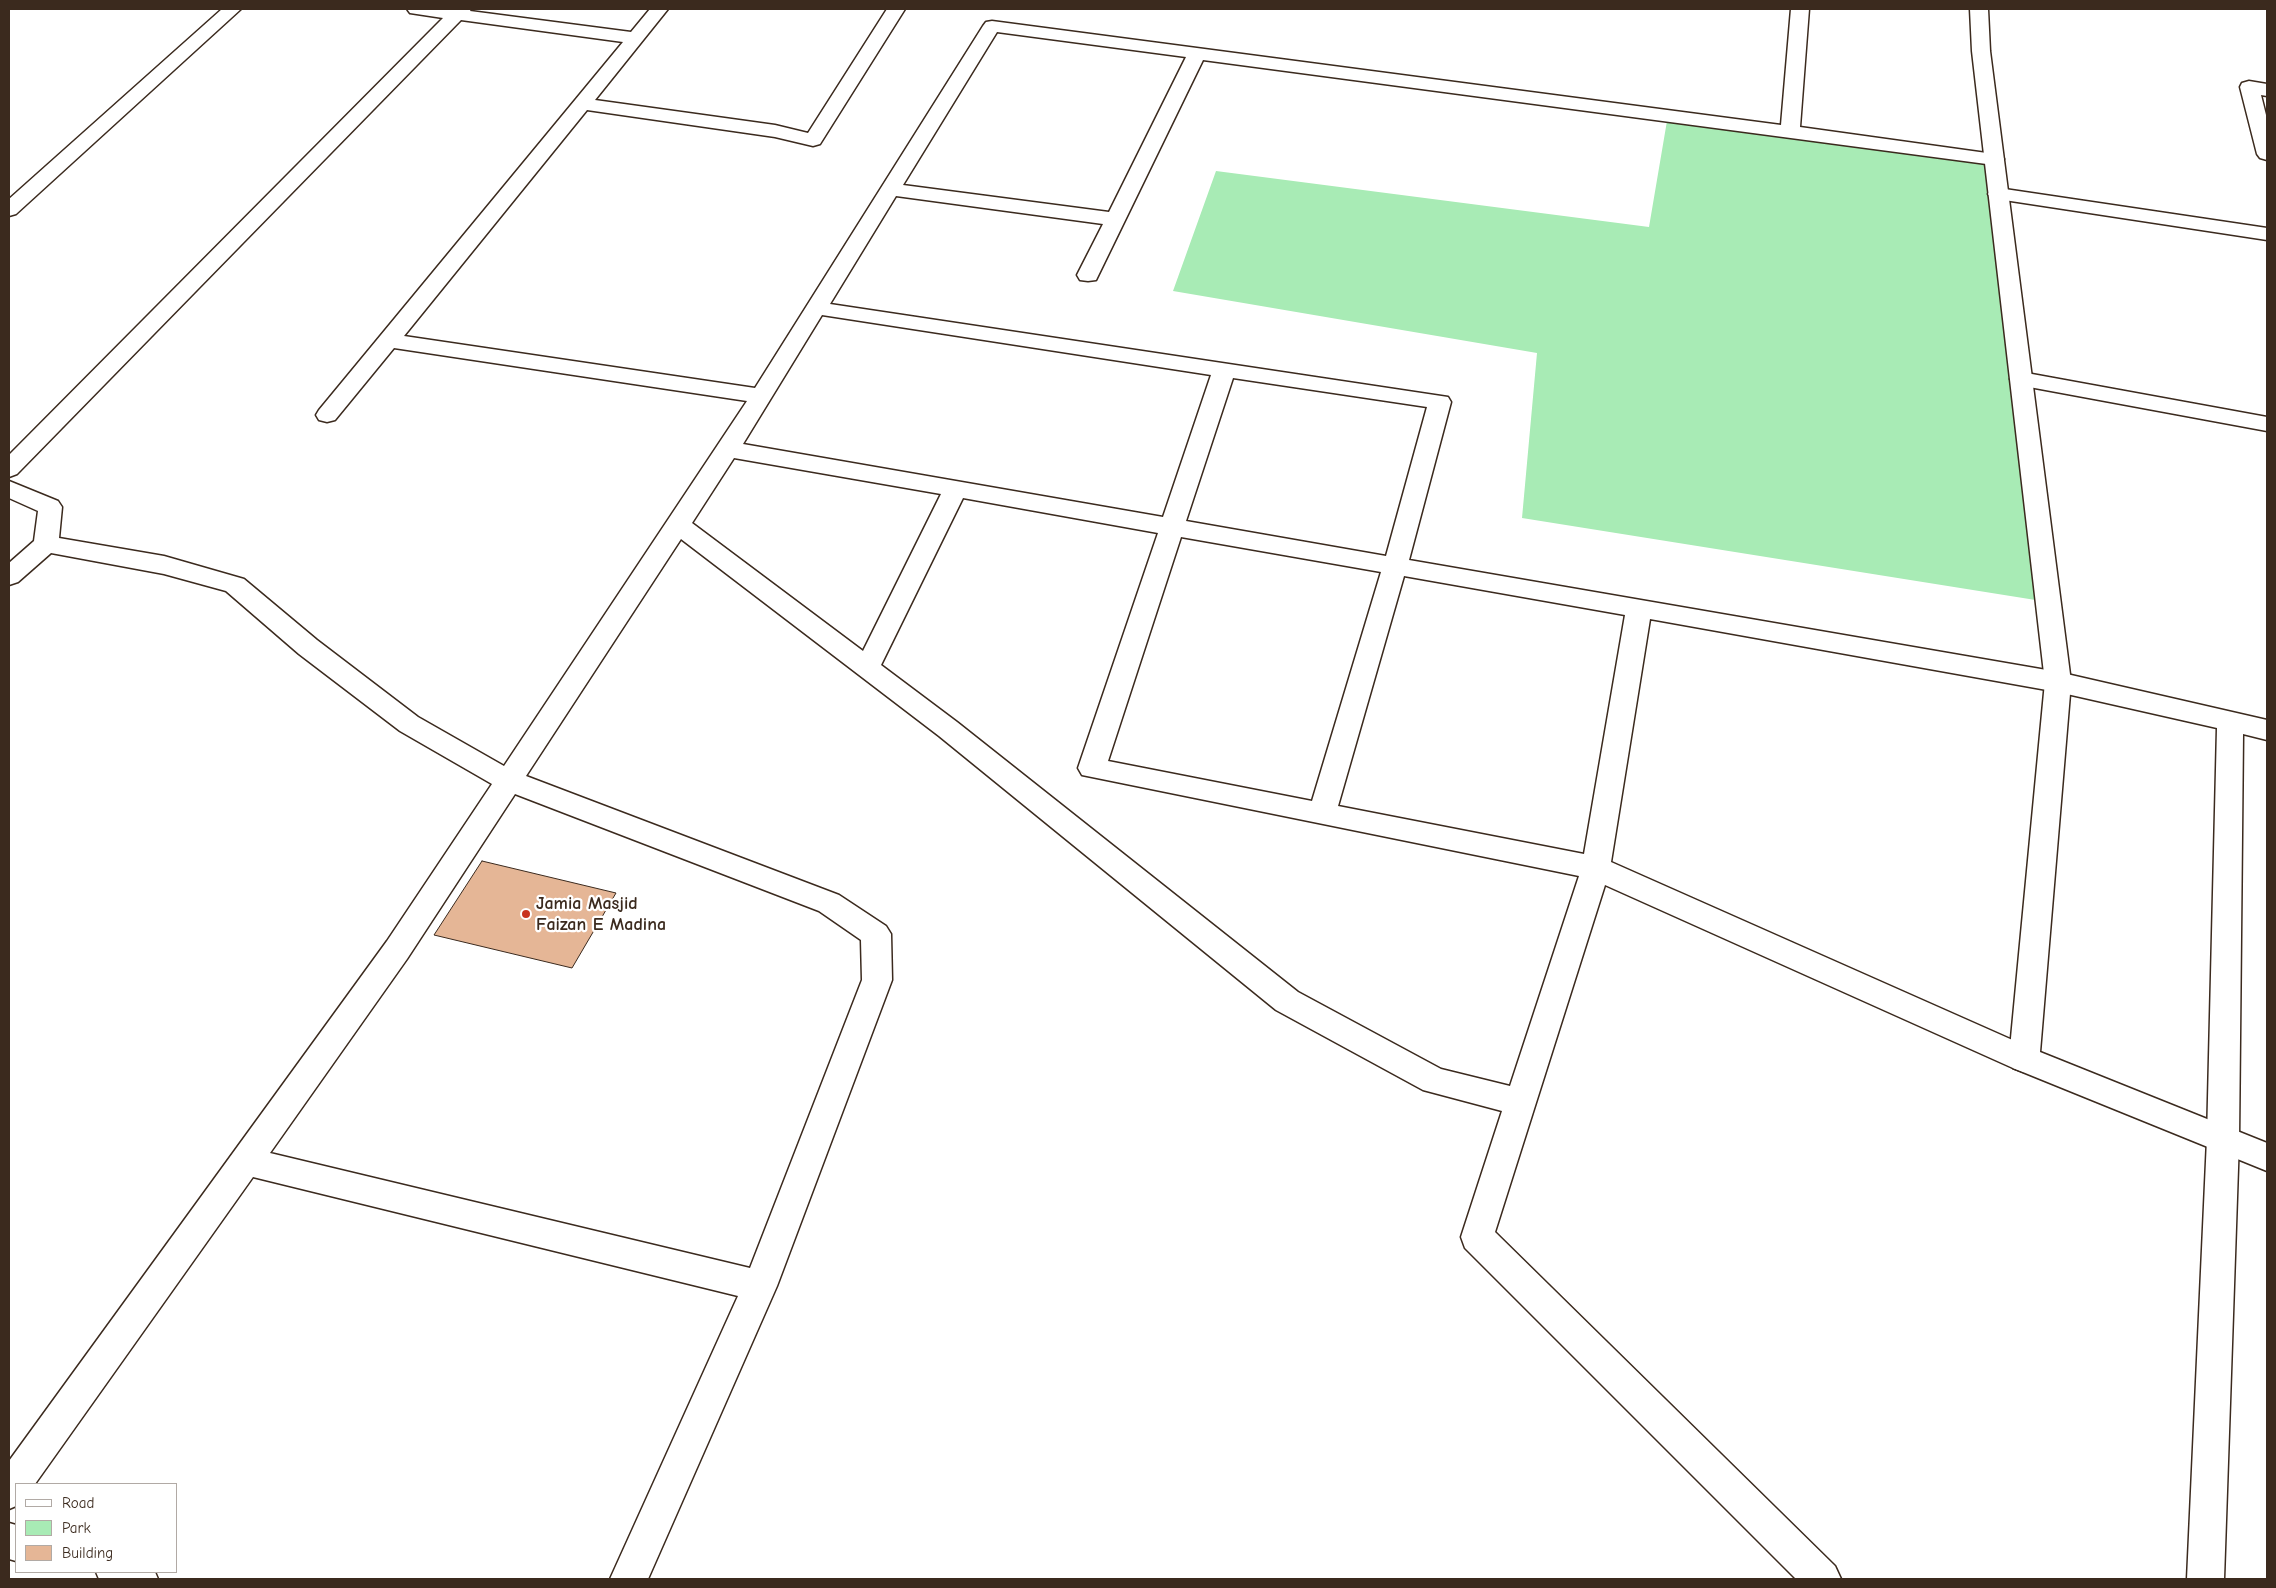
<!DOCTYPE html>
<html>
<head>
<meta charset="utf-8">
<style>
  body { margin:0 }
  #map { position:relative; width:2276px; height:1588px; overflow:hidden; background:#fff; font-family:"Comic Neue",sans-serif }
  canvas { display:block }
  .frame { position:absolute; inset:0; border:10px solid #3b2a1e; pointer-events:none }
  .legend { position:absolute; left:15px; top:1483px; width:162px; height:90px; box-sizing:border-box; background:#fff; border:1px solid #b1aaa5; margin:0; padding:6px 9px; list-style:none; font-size:15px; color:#3b2a1e }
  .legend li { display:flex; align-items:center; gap:10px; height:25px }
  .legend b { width:25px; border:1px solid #b1aaa5 }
</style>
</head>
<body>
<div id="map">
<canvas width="2276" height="1588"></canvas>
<div class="frame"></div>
<ul class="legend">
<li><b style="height:6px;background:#fff"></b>Road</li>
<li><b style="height:14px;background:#a8ebb5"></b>Park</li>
<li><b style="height:14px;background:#e5b696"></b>Building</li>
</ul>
</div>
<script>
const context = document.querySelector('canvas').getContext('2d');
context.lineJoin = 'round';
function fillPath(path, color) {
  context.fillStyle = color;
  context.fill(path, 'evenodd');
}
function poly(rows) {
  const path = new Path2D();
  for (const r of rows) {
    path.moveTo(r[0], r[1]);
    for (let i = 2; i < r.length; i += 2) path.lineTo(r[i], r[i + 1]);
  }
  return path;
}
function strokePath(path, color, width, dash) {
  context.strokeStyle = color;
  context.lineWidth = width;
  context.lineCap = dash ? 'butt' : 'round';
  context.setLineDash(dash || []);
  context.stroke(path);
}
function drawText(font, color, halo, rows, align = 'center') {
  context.font = font + ' "Comic Neue",sans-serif';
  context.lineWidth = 4.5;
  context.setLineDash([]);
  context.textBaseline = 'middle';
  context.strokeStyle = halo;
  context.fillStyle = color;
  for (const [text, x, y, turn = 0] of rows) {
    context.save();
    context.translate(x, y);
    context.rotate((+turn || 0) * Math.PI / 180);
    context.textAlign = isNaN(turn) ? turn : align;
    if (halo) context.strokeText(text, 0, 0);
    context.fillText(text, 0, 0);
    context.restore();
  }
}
const green = poly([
  [1668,115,1994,159,2048,602,1522,518,1537,353,1173,291,1216,171,1649,227]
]);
const building = poly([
  [482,861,616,893,572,968,434,935,482,861]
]);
const minor = poly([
  [222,9,241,9,16,214,9,216,9,199,222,9],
  [407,9,471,9,470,11,631,32,650,9,668,9,595,100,775,125,808,133,887,9,905,9,820,144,813,146,775,137,587,110,404,336,755,388,983,26,986,22,992,21,1781,125,1791,9,1809,9,1800,127,2001,155,2004,159,2001,163,1994,165,1203,60,1096,280,1088,281,1080,280,1077,275,1103,224,896,196,830,304,1448,397,1451,402,1409,560,2058,672,2267,720,2267,740,2243,734,2239,1139,2224,1579,2187,1579,2207,1139,2217,728,2058,692,1650,619,1611,862,2035,1050,2039,1059,2035,1068,2024,1072,2013,1068,1605,885,1495,1232,1835,1566,1841,1579,1796,1579,1465,1248,1461,1237,1502,1111,1423,1090,1276,1010,939,736,681,539,526,776,839,895,886,926,891,934,892,980,777,1286,648,1579,610,1579,738,1296,253,1177,35,1484,16,1484,16,1506,9,1509,9,1461,387,941,492,784,400,731,299,654,226,591,164,574,51,553,18,582,9,585,9,563,34,541,38,511,9,498,9,481,58,501,62,507,59,538,164,556,244,579,317,640,418,717,504,766,747,401,394,348,335,420,327,422,319,420,316,415,319,410,623,42,461,20,17,474,9,477,9,455,443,18,410,13,407,9],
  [997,32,1186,57,1109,212,903,185,997,32],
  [822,315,1211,375,1163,517,743,444,822,315],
  [1233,378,1427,407,1386,556,1186,521,1233,378],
  [734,458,941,494,863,651,692,523,734,458],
  [963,498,1158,533,1078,768,1082,775,1579,876,1510,1086,1441,1069,1298,992,957,722,881,665,963,498],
  [1181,537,1381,572,1312,801,1108,761,1181,537],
  [1404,576,1625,615,1584,854,1338,806,1404,576],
  [515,794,819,911,861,940,862,980,750,1268,270,1153,407,959,515,794],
  [2249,81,2267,84,2267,96,2261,95,2267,119,2267,160,2260,158,2257,154,2240,87,2242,83,2249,81],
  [1998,188,2267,228,2267,240,1991,198,1988,194,1991,190,1998,188],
  [2021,372,2267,417,2267,431,2013,384,2010,379,2013,374,2021,372],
  [9,1523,16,1525,16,1561,9,1559,9,1523],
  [96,1572,155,1572,158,1579,99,1579,96,1572]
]);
const tertiary = poly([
  [1970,9,1988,9,1990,51,2071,682,2040,1052,2267,1143,2267,1171,2013,1068,2009,1059,2045,682,1972,51,1970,9]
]);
const markers = [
  [526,914,5,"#c8321e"]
];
const poiNames = [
  ["Jamia Masjid",536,904],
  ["Faizan E Madina",536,925]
];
fillPath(green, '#a8ebb5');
fillPath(building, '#e5b696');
strokePath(building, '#3b2a1e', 1);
strokePath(minor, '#3b2a1e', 3);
strokePath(tertiary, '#3b2a1e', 3);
fillPath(minor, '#fff');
fillPath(tertiary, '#fff');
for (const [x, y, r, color] of markers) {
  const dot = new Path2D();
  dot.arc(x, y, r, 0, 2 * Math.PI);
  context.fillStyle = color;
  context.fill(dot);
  strokePath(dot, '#fff', 2);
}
drawText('bold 18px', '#3b2a1e', '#fff', poiNames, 'left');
</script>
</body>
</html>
